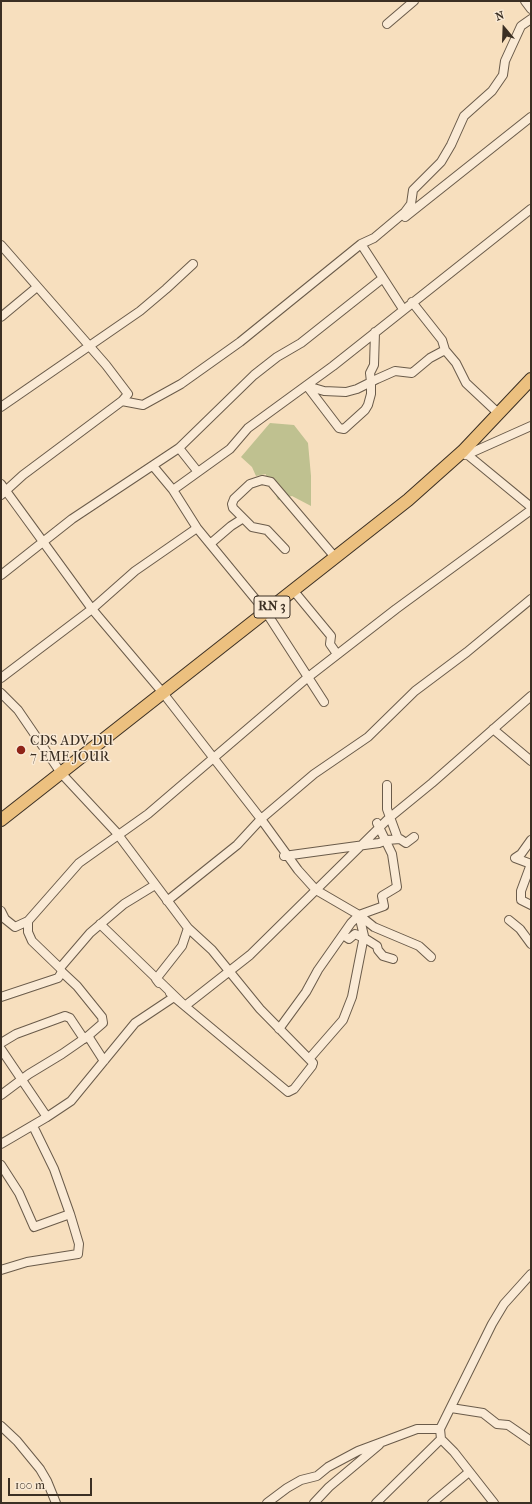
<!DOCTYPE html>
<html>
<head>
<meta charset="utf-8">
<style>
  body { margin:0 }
  #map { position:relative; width:532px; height:1504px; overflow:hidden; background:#f7dfbe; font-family:"IM FELL French Canon",serif }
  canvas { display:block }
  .frame { position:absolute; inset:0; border:2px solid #3b2f23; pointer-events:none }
  .north { position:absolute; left:484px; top:8px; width:40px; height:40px; -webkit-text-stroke:3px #faead5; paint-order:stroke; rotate:341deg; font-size:11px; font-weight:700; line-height:16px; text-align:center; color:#3b2f23 }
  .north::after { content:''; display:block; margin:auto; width:14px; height:18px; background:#3b2f23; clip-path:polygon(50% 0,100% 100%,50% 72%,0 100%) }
  .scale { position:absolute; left:8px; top:1478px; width:84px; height:18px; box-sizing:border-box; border:2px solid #3b2f23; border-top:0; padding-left:5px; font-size:12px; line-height:14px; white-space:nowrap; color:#3b2f23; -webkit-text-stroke:3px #faead5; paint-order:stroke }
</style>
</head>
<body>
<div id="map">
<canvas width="532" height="1504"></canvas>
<div class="frame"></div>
<div class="north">N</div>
<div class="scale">100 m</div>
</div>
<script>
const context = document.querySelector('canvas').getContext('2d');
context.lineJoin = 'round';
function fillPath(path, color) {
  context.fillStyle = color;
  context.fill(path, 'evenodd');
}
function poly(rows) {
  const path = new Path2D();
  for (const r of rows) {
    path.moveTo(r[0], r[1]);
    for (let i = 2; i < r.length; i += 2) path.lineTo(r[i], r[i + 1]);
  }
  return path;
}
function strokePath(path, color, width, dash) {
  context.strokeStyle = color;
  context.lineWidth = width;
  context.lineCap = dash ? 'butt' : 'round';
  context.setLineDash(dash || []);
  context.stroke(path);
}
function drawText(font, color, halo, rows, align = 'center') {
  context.font = font + ' "IM FELL French Canon",serif';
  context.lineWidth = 3;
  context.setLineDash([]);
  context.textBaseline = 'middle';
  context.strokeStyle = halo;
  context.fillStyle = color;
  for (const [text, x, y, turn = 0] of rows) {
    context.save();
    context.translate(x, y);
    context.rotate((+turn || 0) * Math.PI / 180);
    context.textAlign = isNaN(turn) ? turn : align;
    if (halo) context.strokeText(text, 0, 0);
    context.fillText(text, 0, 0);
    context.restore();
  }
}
const green = poly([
  [270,423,294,425,308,443,311,476,311,506,292,496,278,500,272,486,264,482,266,474,256,476,252,467,241,457]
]);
const minor = poly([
  [525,1,531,9],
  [387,24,414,1],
  [405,217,531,117],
  [361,244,403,309],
  [1,245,106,365,128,394,122,401],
  [412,302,442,340,445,350],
  [1,317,37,287],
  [375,332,374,365,370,373,371,382,371,394,368,405,365,410,344,429,339,428,307,386,324,391,346,392,357,389,377,379,395,371,412,373,430,358,445,350,456,363,466,383,498,413],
  [1,407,140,311,166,289,193,264],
  [179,448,198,472,230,449,248,428,333,366,531,209],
  [463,451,531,507],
  [466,455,531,426],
  [153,466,173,490,197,528,266,612,324,702],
  [1,484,92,609,163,693,261,819,298,870,316,890,359,915,374,927,419,946,431,957],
  [173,490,198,472],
  [1,495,23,475,122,401,143,405,181,384,240,342,361,244,374,238,405,212,411,204,413,190,441,162,451,145,464,116,492,91,503,75,505,61,521,26,531,19],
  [210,544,231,526,242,519],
  [285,549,267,530,252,527,233,508,232,504,234,499,250,484,262,480,271,482,334,556],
  [1,575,72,519,179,448,254,375,277,357,301,343,383,278],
  [293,590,331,636,330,644,337,654],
  [1,678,92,609,135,571,197,528],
  [1,693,18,710,61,773,116,832,188,928,212,950,260,1009,313,1063,312,1066,294,1089,288,1092,174,997],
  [493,729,531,761],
  [387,785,387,809,398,839],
  [531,840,521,854,515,858,531,864],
  [284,856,379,843,387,840,400,839,406,843,414,837],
  [531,864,521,891,521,900,531,905],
  [167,901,237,845,261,819,314,774,368,737,415,691,467,652,531,599],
  [1,911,5,919,15,927,28,921,28,932,32,941,60,968],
  [509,920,520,929,531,944],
  [28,921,79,863,148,814,307,678,396,609,531,510],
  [100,924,185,1006,250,955,388,819,432,783,531,696],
  [343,935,349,939,355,934,366,939,377,946,378,950,383,956,393,959],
  [62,972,77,986,102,1017,103,1023,88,1036,104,1061],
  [159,983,156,979,182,946,188,928],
  [1,997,58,978,62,972,60,968,90,933,124,904,155,885],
  [279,1029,306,992,318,970,351,923,359,915,384,906,382,896,397,887,392,854,377,823],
  [1,1043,16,1034,65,1016,70,1018,84,1039],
  [1,1049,47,1117],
  [309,1059,343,1020,352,997,364,936,359,915],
  [1,1095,29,1074,62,1054,88,1036],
  [1,1144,47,1117,71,1101,135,1023,174,997,170,993],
  [1,1165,19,1193,34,1227,70,1214],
  [1,1270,27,1262,78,1254,79,1244,70,1214,54,1169,33,1126],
  [451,1408,483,1413,497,1424,508,1425,531,1441],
  [1,1426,17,1441,40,1469,47,1481,56,1503],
  [440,1429,441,1439,454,1452,494,1503],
  [267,1503,287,1488,301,1480,317,1476,328,1467,358,1451,417,1429,440,1429,492,1324,504,1304,531,1274],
  [314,1503,329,1487,379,1445],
  [376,1503,441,1439],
  [432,1503,469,1472]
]);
const highway = poly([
  [1,820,408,500,463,451,531,379]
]);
const markers = [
  [21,750,5,"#8f2418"]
];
const shields = [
  [272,607,36]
];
const shieldNames = [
  ["RN 3",272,607]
];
const poiNames = [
  ["CDS ADV DU",30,742],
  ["7 EME JOUR",30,758]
];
fillPath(green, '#bfc190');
strokePath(minor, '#6a5b4a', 10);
strokePath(highway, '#3b2f23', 14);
strokePath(minor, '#faead5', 8);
strokePath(highway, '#ecc07f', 12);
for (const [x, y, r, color] of markers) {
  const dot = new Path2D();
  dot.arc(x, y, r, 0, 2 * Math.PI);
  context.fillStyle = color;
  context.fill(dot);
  strokePath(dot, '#faead5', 1.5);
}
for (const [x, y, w] of shields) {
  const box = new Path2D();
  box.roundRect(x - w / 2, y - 11, w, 22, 3);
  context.fillStyle = '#faead5';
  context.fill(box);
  strokePath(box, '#3b2f23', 1);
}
drawText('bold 13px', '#3b2f23', null, shieldNames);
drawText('14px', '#3b2f23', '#faead5', poiNames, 'left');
</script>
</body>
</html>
